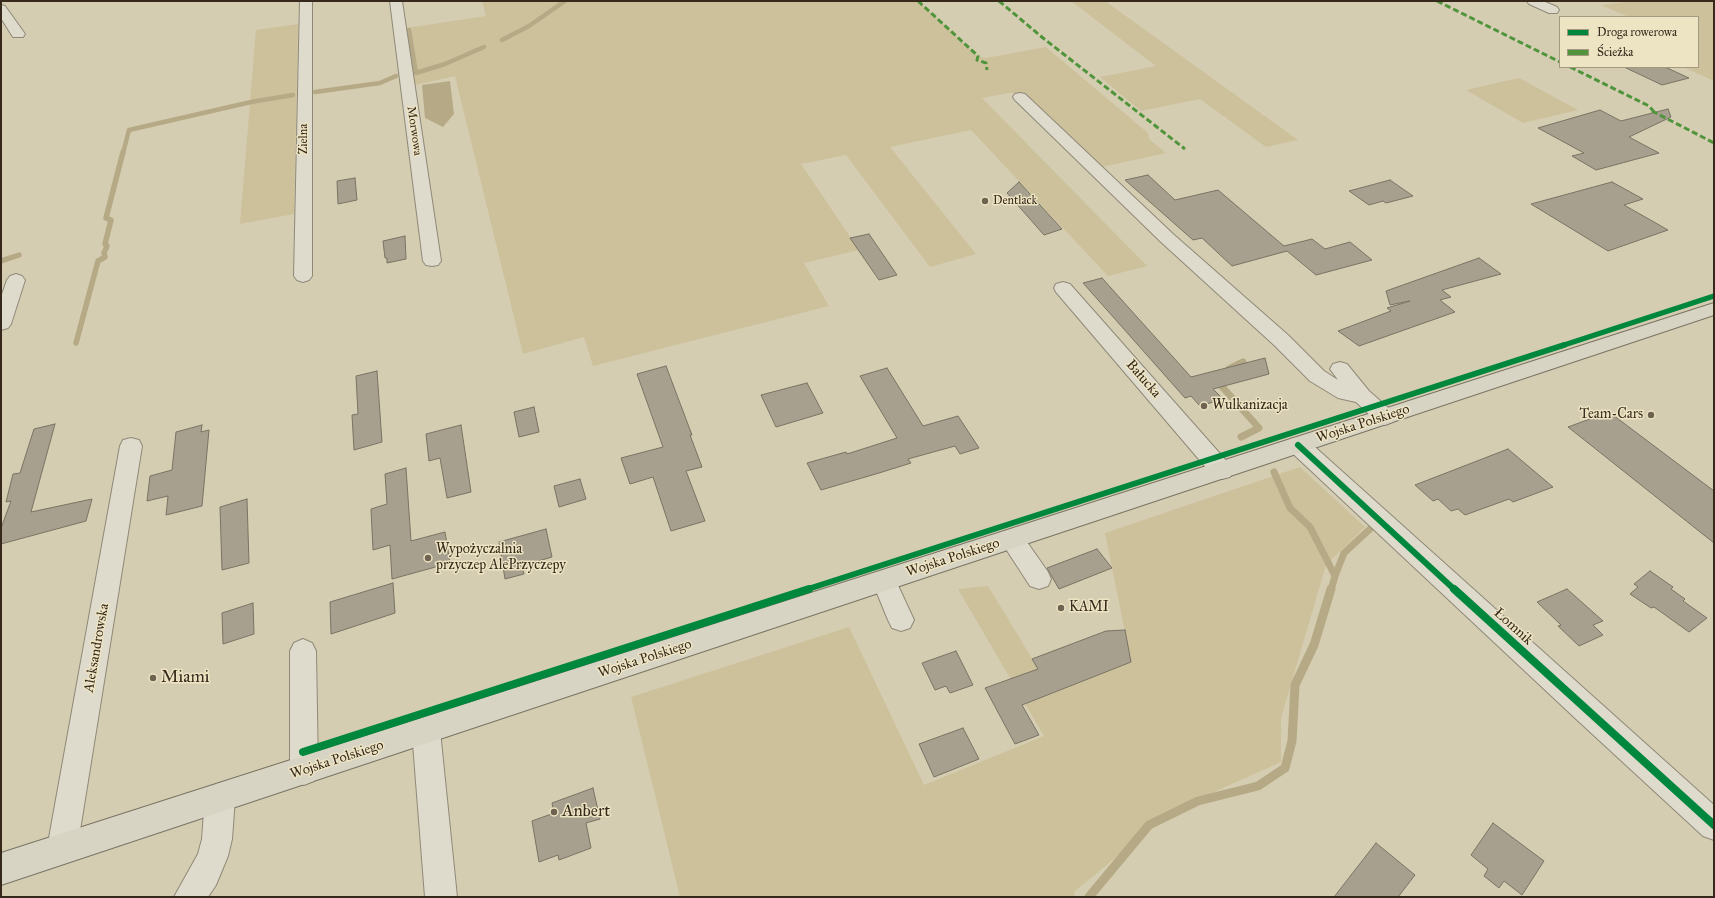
<!DOCTYPE html>
<html>
<head>
<meta charset="utf-8">
<style>
  body { margin:0 }
  #map { position:relative; width:1715px; height:898px; overflow:hidden; background:#d5cdb1; font-family:"IM FELL Great Primer",serif }
  canvas { display:block }
  .frame { position:absolute; inset:0; border:2px solid #36291c; pointer-events:none }
  .legend { position:absolute; left:1559px; top:16px; width:140px; height:52px; box-sizing:border-box; background:#ede4c3; border:1px solid #a49980; margin:0; padding:5px 7px; list-style:none; font-size:12px; color:#36291c }
  .legend li { display:flex; align-items:center; gap:8px; height:20px }
  .legend b { width:20px; border:1px solid #a49980 }
</style>
</head>
<body>
<div id="map">
<canvas width="1715" height="898"></canvas>
<div class="frame"></div>
<ul class="legend">
<li><b style="height:5px;background:#00873e"></b>Droga rowerowa</li>
<li><b style="height:5px;background:#50953c"></b>Ścieżka</li>
</ul>
</div>
<script>
const context = document.querySelector('canvas').getContext('2d');
context.lineJoin = 'round';
function fillPath(path, color) {
  context.fillStyle = color;
  context.fill(path, 'evenodd');
}
function poly(rows) {
  const path = new Path2D();
  for (const r of rows) {
    path.moveTo(r[0], r[1]);
    for (let i = 2; i < r.length; i += 2) path.lineTo(r[i], r[i + 1]);
  }
  return path;
}
function strokePath(path, color, width, dash) {
  context.strokeStyle = color;
  context.lineWidth = width;
  context.lineCap = dash ? 'butt' : 'round';
  context.setLineDash(dash || []);
  context.stroke(path);
}
function drawText(font, color, halo, rows, align = 'center') {
  context.font = font + ' "IM FELL Great Primer",serif';
  context.lineWidth = 3;
  context.setLineDash([]);
  context.textBaseline = 'middle';
  context.strokeStyle = halo;
  context.fillStyle = color;
  for (const [text, x, y, turn = 0] of rows) {
    context.save();
    context.translate(x, y);
    context.rotate((+turn || 0) * Math.PI / 180);
    context.textAlign = isNaN(turn) ? turn : align;
    if (halo) context.strokeText(text, 0, 0);
    context.fillText(text, 0, 0);
    context.restore();
  }
}
const green = poly([
  [482,1,918,1,978,56,986,58,1046,47,1148,133,1149,139,1166,153,1102,167,1024,93,1008,93,982,98,1147,266,1108,276,971,130,890,147,976,254,930,267,846,155,801,164,859,250,804,263,829,306,593,366,584,337,523,354,455,76,415,85,406,28,486,16],
  [1071,1,1105,1,1298,140,1266,147,1200,99,1141,111,1100,77,1156,66],
  [1633,1,1714,1,1714,81,1683,67,1698,67,1698,17,1629,17,1601,5],
  [298,24,294,214,240,224,256,30],
  [1519,78,1578,110,1523,123,1466,90],
  [1300,467,1365,527,1326,565,1281,718,1281,762,1174,810,1075,891,1074,897,680,897,631,697,849,627,924,785,1044,736,958,589,988,586,1053,693,1131,662,1105,533]
]);
const water = poly([
  [450,81,454,114,443,127,425,118,422,85]
]);
const streamFar3 = poly([
  [409,30,416,73,445,64,484,47],
  [502,40,529,26,565,1],
  [315,92,380,83,396,76],
  [123,153,129,130,251,102,293,95]
]);
const streamFar2 = poly([
  [1,261,19,255],
  [76,343,98,261,105,257,104,253,107,246,105,244,111,220,106,218,123,152]
]);
const streamFar1 = poly([
  [1229,369,1243,362],
  [1217,381,1259,428,1241,437],
  [1274,472,1290,508,1310,527,1335,576,1331,590],
  [1335,576,1344,553,1370,529]
]);
const stream = poly([
  [1089,897,1149,825,1198,801,1258,786,1285,768,1292,741,1295,685,1314,645,1331,589]
]);
const building = poly([
  [1624,67,1665,67,1689,78,1662,85,1624,67],
  [1668,109,1671,117,1629,137,1659,153,1596,170,1572,156,1584,153,1538,128,1600,110,1621,121,1668,109],
  [1148,175,1175,200,1218,190,1284,246,1312,239,1325,249,1350,242,1372,260,1316,275,1287,251,1232,266,1202,238,1193,240,1125,180,1148,175],
  [355,178,357,200,338,204,337,181,355,178],
  [1390,180,1413,196,1386,203,1383,201,1369,205,1349,191,1390,180],
  [1019,182,1062,229,1044,235,1007,193,1019,182],
  [1612,182,1643,199,1624,205,1668,230,1608,251,1531,204,1612,182],
  [869,234,897,275,879,280,850,238,869,234],
  [405,236,406,259,387,263,387,258,385,258,383,241,405,236],
  [1479,258,1501,274,1442,290,1451,297,1440,300,1455,312,1359,346,1338,331,1391,311,1387,308,1410,301,1390,305,1386,291,1479,258],
  [1102,278,1191,377,1265,358,1269,374,1213,389,1223,399,1200,406,1191,396,1185,398,1083,283,1102,278],
  [666,366,692,435,690,435,702,467,686,471,705,521,671,531,653,477,630,484,621,458,663,447,637,374,666,366],
  [887,368,923,426,958,416,979,448,960,454,955,446,908,459,911,463,879,473,821,490,807,463,846,452,847,454,897,438,860,376,887,368],
  [377,371,382,442,354,450,352,415,358,414,356,376,377,371],
  [807,383,823,413,776,427,761,395,807,383],
  [534,407,539,432,519,437,514,412,534,407],
  [1609,412,1714,491,1714,543,1568,427,1609,412],
  [55,424,31,512,92,499,86,521,1,544,1,528,11,501,6,502,13,474,20,473,34,429,55,424],
  [202,425,201,432,209,430,202,506,166,515,168,496,147,501,150,476,172,470,176,432,202,425],
  [461,425,471,492,447,498,440,458,429,461,426,434,461,425],
  [1508,449,1553,487,1513,502,1509,499,1465,515,1458,509,1451,511,1438,499,1433,501,1415,485,1508,449],
  [406,468,411,541,445,532,450,563,392,579,390,545,373,550,371,509,387,504,385,474,406,468],
  [580,479,586,499,559,507,554,486,580,479],
  [247,499,249,563,222,570,220,507,247,499],
  [546,529,552,557,522,566,524,574,505,579,499,542,546,529],
  [1097,549,1112,568,1059,589,1047,568,1097,549],
  [1650,571,1673,587,1671,589,1685,599,1683,601,1707,618,1689,632,1654,607,1651,608,1630,594,1638,587,1634,584,1650,571],
  [393,583,395,613,331,634,330,602,393,583],
  [1567,589,1603,621,1593,625,1603,635,1579,646,1558,626,1561,625,1537,602,1567,589],
  [253,603,254,634,223,644,222,613,253,603],
  [1125,630,1131,662,1022,705,1039,735,1015,744,985,688,1038,669,1032,659,1106,631,1125,630],
  [956,651,973,685,950,693,946,686,935,690,922,663,956,651],
  [963,728,979,759,934,777,919,744,963,728],
  [593,788,600,819,586,823,591,848,559,860,558,855,539,862,532,821,554,813,552,803,593,788],
  [1493,823,1544,861,1522,895,1504,881,1499,888,1484,876,1488,869,1471,855,1493,823],
  [1376,843,1415,875,1398,897,1334,897,1376,843]
]);
const minor = poly([
  [300,1,312,1,312,276,309,280,303,282,297,280,294,276,300,1],
  [390,1,402,1,441,261,438,265,432,266,426,265,423,261,390,1],
  [1527,1,1543,1,1557,7,1559,10,1557,13,1549,13,1529,4,1527,1],
  [1,5,5,6,25,34,23,37,13,37,11,34,1,18,1,5],
  [1020,93,1025,94,1173,234,1288,335,1324,371,1338,380,1330,369,1333,364,1340,362,1347,364,1369,391,1393,412,1396,417,1393,422,1385,425,1377,422,1356,402,1338,398,1310,381,1274,345,1161,242,1015,100,1013,97,1015,94,1020,93],
  [16,274,22,276,25,280,11,324,8,328,1,330,1,297,7,280,10,276,16,274],
  [1063,282,1070,284,1230,465,1233,471,1230,477,1222,479,1214,477,1056,292,1054,288,1056,284,1063,282],
  [1298,437,1306,439,1714,805,1714,840,1703,836,1575,718,1290,451,1287,445,1290,439,1298,437],
  [131,438,139,440,142,446,77,849,73,860,62,864,51,860,47,849,120,446,123,440,131,438],
  [1012,529,1020,532,1048,572,1051,579,1048,586,1039,589,1030,586,1004,546,1000,539,1004,532,1012,529],
  [884,571,893,574,896,581,914,620,910,628,901,631,892,628,888,620,872,581,875,574,884,571],
  [303,639,312,643,316,651,318,771,314,781,304,785,294,781,290,771,290,651,294,643,303,639],
  [426,718,436,722,440,731,457,897,425,897,412,731,416,722,426,718],
  [220,784,230,788,235,798,232,839,228,856,216,885,208,897,174,897,198,854,202,839,205,798,210,788,220,784]
]);
const major = poly([
  [1714,303,1714,315,1,885,1,853,1714,303]
]);
const quiet = poly([
  [918,1,978,56,977,60,986,63,987,70],
  [999,1,1043,38,1185,149],
  [1437,1,1560,62],
  [1570,67,1649,106,1656,114],
  [1652,111,1714,143]
]);
const cyclewayFar2 = poly([
  [1561,346,1714,296]
]);
const cyclewayFar1 = poly([
  [1298,445,1455,590],
  [805,590,1564,345]
]);
const cycleway = poly([
  [1454,589,1714,825],
  [303,752,809,589]
]);
const markers = [
  [985,201,4,"#6e6250"],
  [1204,406,4,"#6e6250"],
  [1651,415,4,"#6e6250"],
  [428,558,4,"#6e6250"],
  [1061,608,4,"#6e6250"],
  [153,678,4,"#6e6250"],
  [554,812,4,"#6e6250"]
];
const farStreetnames = [
  ["Morwowa",414,131,82],
  ["Zielna",304,139,-90]
];
const farPoinames = [
  ["Dentlack",993,201]
];
const streetNames = [
  ["Bałucka",1143,379,49],
  ["Wojska Polskiego",1363,424,-18],
  ["Wojska Polskiego",953,558,-18],
  ["Łomnik",1513,627,42],
  ["Aleksandrowska",97,648,-80],
  ["Wojska Polskiego",645,659,-18],
  ["Wojska Polskiego",337,760,-18]
];
const poiNames = [
  ["Wulkanizacja",1212,406],
  ["Team-Cars",1643,415,"right"],
  ["Wypożyczalnia",436,550],
  ["przyczep AlePrzyczepy",436,566],
  ["KAMI",1069,608]
];
const nearPoinames = [
  ["Miami",161,678],
  ["Anbert",562,812]
];
fillPath(green, '#cdc19c');
fillPath(water, '#b6aa86');
strokePath(streamFar3, '#b6aa86', 4.5);
strokePath(streamFar2, '#b6aa86', 5.5);
strokePath(streamFar1, '#b6aa86', 7);
strokePath(stream, '#b6aa86', 9);
fillPath(building, '#a7a08e');
strokePath(building, '#797363', 1);
strokePath(minor, '#8f8978', 2);
strokePath(major, '#797363', 2);
fillPath(minor, '#dedacc');
fillPath(major, '#d8d4c4');
strokePath(quiet, '#50953c', 3, [6, 3]);
strokePath(cyclewayFar2, '#00873e', 5);
strokePath(cyclewayFar1, '#00873e', 6);
strokePath(cycleway, '#00873e', 8);
for (const [x, y, r, color] of markers) {
  const dot = new Path2D();
  dot.arc(x, y, r, 0, 2 * Math.PI);
  context.fillStyle = color;
  context.fill(dot);
  strokePath(dot, '#ede4c3', 1.5);
}
drawText('12px', '#36291c', '#ede4c3', farStreetnames);
drawText('12px', '#36291c', '#ede4c3', farPoinames, 'left');
drawText('14px', '#36291c', '#ede4c3', streetNames);
drawText('14px', '#36291c', '#ede4c3', poiNames, 'left');
drawText('17px', '#36291c', '#ede4c3', nearPoinames, 'left');
</script>
</body>
</html>
